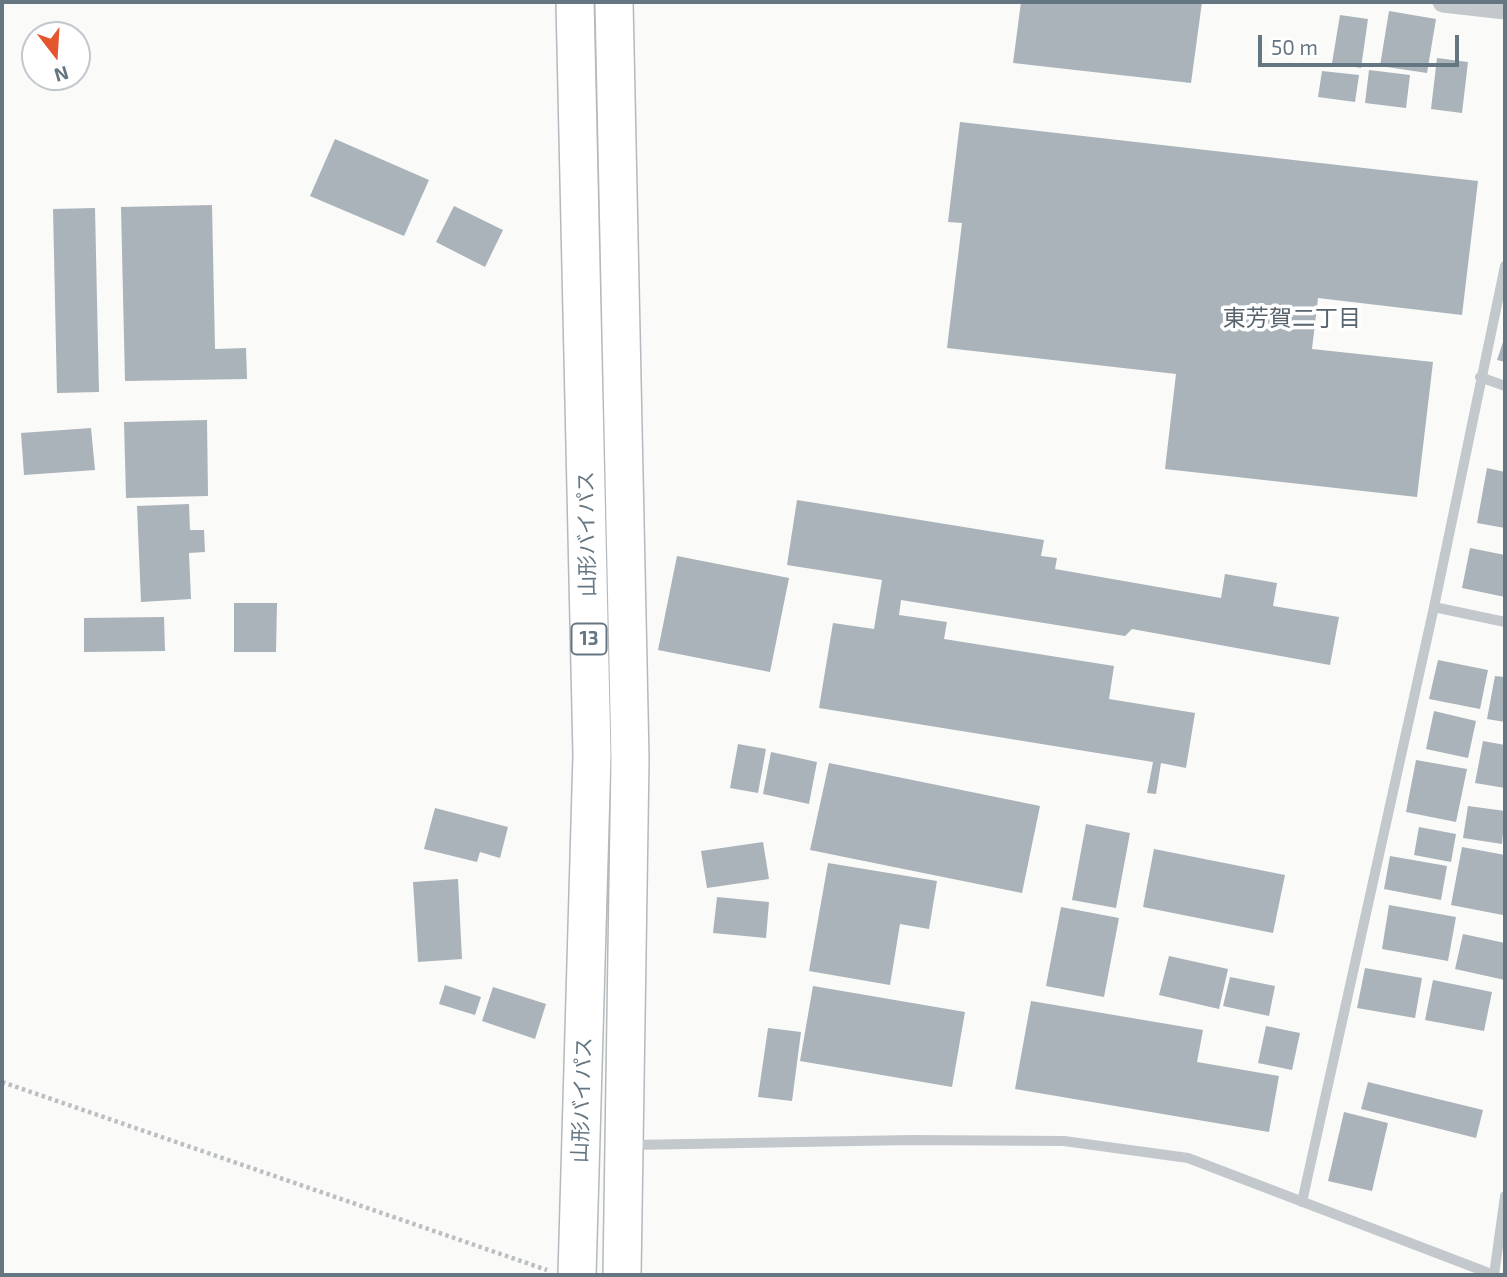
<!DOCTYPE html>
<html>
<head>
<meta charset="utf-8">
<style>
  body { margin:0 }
  #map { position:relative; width:1507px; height:1277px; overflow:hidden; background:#fafaf8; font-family:"Exo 2",sans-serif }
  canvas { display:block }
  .frame { position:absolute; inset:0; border:4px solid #657683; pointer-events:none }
  .north { position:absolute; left:21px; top:21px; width:70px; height:70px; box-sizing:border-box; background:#fff; border:2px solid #c1c8cd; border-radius:50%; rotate:163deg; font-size:19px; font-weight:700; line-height:28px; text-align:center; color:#657683 }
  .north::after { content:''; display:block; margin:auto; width:24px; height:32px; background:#e4572e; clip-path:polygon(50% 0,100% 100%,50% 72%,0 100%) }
  .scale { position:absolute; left:1258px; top:35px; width:201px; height:32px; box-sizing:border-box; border:4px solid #657683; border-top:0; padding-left:9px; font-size:21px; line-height:24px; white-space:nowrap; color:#657683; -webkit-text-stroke:5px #fff; paint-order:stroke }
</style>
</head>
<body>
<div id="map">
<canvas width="1507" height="1277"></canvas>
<div class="frame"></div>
<div class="north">N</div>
<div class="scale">50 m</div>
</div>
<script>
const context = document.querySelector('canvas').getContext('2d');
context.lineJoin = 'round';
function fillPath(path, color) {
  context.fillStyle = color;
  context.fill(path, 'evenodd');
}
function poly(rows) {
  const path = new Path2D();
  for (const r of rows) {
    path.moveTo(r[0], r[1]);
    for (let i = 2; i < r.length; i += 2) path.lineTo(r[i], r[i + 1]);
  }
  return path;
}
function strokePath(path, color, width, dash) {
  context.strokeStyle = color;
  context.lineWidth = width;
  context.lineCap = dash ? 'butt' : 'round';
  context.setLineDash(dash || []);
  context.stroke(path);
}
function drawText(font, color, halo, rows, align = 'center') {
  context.font = font + ' "Exo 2","Noto Sans JP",sans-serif';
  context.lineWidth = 7;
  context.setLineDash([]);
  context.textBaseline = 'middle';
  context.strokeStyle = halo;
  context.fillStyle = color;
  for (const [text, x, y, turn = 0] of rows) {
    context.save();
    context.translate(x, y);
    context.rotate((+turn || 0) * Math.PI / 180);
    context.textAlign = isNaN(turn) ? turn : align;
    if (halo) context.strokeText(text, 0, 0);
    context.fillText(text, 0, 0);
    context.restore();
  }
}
const building = poly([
  [1021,2,1202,2,1191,83,1013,63],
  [1389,11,1436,19,1427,73,1380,66],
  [1340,15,1368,19,1361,68,1332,63],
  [1437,58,1468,62,1462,113,1431,109],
  [1369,70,1410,75,1406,108,1365,103],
  [1322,71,1359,75,1355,102,1318,97],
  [960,122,1478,181,1462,315,1318,298,1312,349,1433,362,1417,497,1165,469,1176,374,947,348,962,223,948,222],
  [335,139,429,180,404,236,310,196],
  [212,205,215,349,246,348,247,379,125,381,121,207],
  [454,206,503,230,485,267,436,242],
  [95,208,99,392,57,393,53,209],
  [1505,336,1505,362,1497,360],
  [207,420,208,496,126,498,124,422],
  [91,428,95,470,24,475,21,433],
  [1487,468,1505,472,1505,528,1477,523],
  [797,500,1044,540,1041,556,1057,558,1055,569,1221,598,1225,574,1277,583,1273,606,1339,617,1330,665,1132,629,1125,636,901,600,899,615,947,622,944,639,1114,666,1109,699,1195,713,1186,768,1161,763,1156,794,1147,793,1153,762,819,708,833,623,874,629,882,580,787,565],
  [189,504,190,530,204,530,205,552,189,553,191,599,141,602,137,506],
  [1470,548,1505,555,1505,597,1462,588],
  [677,556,789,578,770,672,658,650],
  [234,603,277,603,276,652,234,652],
  [164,617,165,651,84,652,84,618],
  [1438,660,1488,670,1480,709,1429,699],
  [1495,676,1505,677,1505,722,1487,719],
  [1434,711,1476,721,1468,758,1426,749],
  [1483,741,1505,745,1505,788,1475,783],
  [738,744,766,749,758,793,730,788],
  [771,752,817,762,809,804,763,794],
  [1416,760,1467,769,1456,822,1406,812],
  [829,763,1040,806,1022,893,810,850],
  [1468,806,1505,811,1502,844,1463,838],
  [435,808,508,827,500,858,480,852,477,862,424,849],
  [1086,824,1130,833,1116,908,1072,900],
  [1419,827,1456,834,1451,862,1414,855],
  [763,842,769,879,707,888,701,851],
  [1462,847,1505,855,1503,915,1451,905],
  [1154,849,1285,875,1273,933,1143,907],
  [1390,856,1447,866,1441,900,1384,889],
  [828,863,937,881,929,929,900,924,890,985,809,971],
  [458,879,462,959,418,962,413,882],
  [717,897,769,902,766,938,713,933],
  [1389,905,1456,917,1448,961,1382,949],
  [1061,907,1119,918,1104,997,1046,986],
  [1463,934,1505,943,1505,980,1455,969],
  [1169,956,1228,969,1219,1009,1159,995],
  [1365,968,1422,978,1415,1018,1357,1008],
  [1230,977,1275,986,1269,1016,1223,1006],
  [1433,980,1492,992,1484,1031,1425,1020],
  [445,985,481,997,475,1015,439,1004],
  [813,986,965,1012,952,1087,800,1061],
  [493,987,546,1004,535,1039,482,1021],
  [1031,1001,1203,1030,1197,1062,1279,1076,1269,1132,1015,1089],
  [1266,1026,1300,1033,1292,1070,1258,1063],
  [768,1028,801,1032,792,1101,758,1097],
  [1368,1082,1483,1110,1476,1138,1361,1109],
  [1344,1112,1388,1123,1372,1191,1328,1181]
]);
const path = poly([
  [2,1082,547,1270]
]);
const service = poly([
  [1480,377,1505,386],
  [1434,607,1505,622],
  [631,1145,912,1140,1064,1141,1188,1158,1494,1275],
  [1302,1202,1434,607,1505,266],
  [1494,1275,1505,1196]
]);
const minor = poly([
  [1443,2,1505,9]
]);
const trunk = poly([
  [575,2,592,755,577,1275],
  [614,2,630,759,622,1275]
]);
const shields = [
  [589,639,35]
];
const shieldNames = [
  ["13",589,639]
];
const streetNames = [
  ["山形バイパス",587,534,-91],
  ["山形バイパス",582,1100,-88]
];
const neighbourhoodNames = [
  ["東芳賀二丁目",1292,318]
];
fillPath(building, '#aab3b9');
strokePath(trunk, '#b4b9bd', 40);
strokePath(path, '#bbbfc2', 4.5, [3.5, 3.5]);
strokePath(service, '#c3c8cc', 10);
strokePath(minor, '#c3c8cc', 21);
strokePath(trunk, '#fff', 37);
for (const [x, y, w] of shields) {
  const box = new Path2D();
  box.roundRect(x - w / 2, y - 15.5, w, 31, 5);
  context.fillStyle = '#fff';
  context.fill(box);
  strokePath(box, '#657683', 2);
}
drawText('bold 19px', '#657683', null, shieldNames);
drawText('21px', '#657683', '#fff', streetNames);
drawText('23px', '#57646e', '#fff', neighbourhoodNames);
</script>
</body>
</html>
